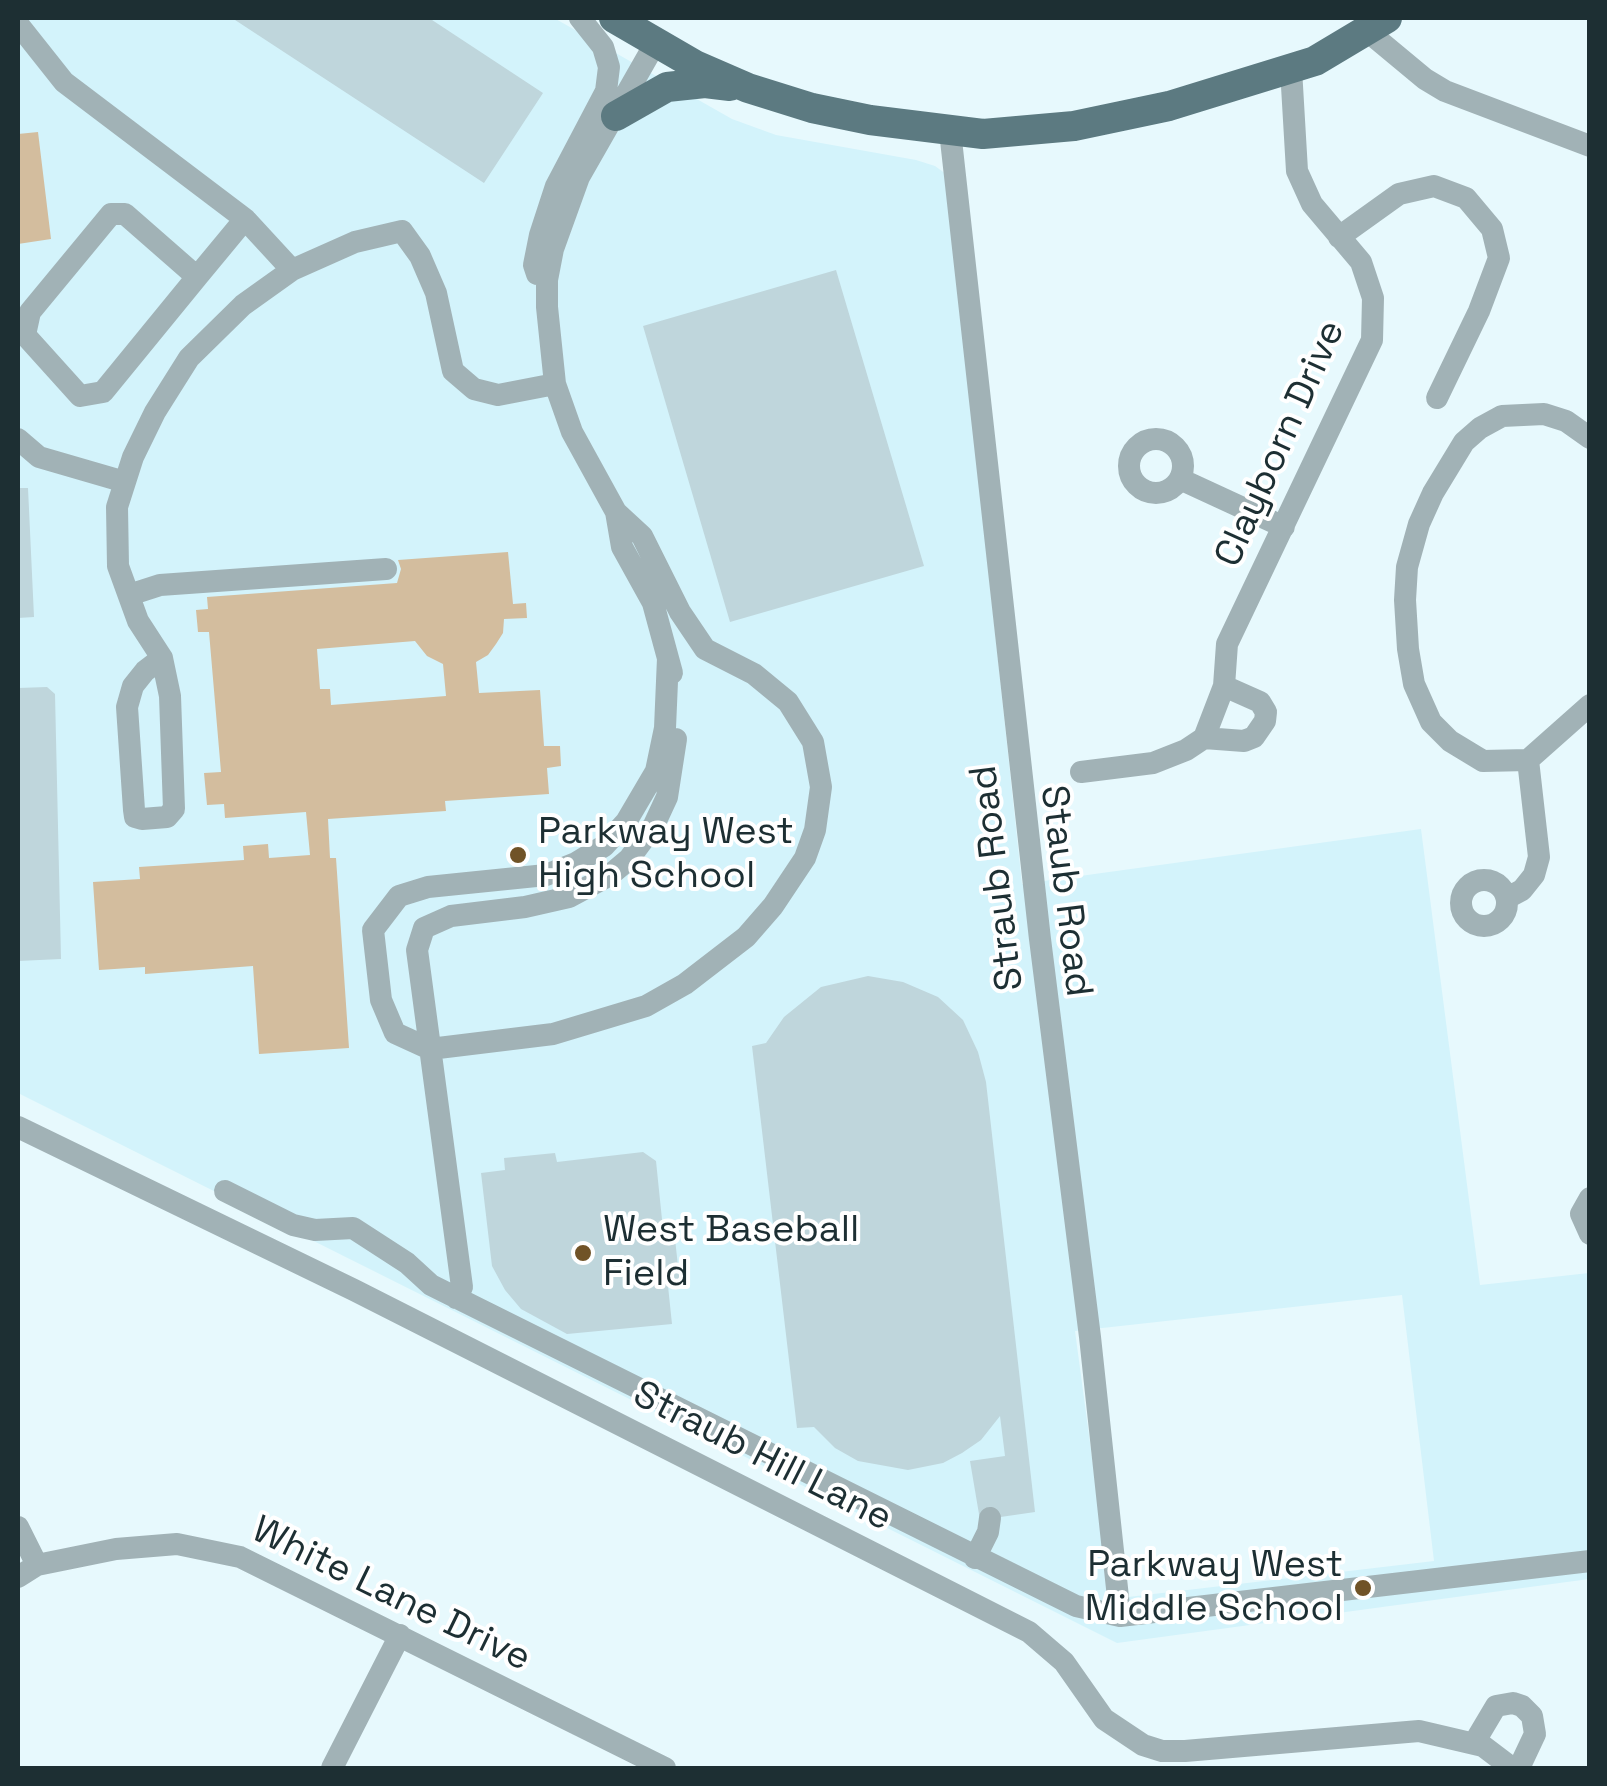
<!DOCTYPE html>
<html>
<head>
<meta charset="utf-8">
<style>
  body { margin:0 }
  #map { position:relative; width:1607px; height:1786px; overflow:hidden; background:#e7f9fd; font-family:"Space Grotesk",sans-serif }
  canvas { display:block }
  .frame { position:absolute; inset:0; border:20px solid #1d2f33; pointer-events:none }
</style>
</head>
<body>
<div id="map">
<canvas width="1607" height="1786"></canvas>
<div class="frame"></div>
</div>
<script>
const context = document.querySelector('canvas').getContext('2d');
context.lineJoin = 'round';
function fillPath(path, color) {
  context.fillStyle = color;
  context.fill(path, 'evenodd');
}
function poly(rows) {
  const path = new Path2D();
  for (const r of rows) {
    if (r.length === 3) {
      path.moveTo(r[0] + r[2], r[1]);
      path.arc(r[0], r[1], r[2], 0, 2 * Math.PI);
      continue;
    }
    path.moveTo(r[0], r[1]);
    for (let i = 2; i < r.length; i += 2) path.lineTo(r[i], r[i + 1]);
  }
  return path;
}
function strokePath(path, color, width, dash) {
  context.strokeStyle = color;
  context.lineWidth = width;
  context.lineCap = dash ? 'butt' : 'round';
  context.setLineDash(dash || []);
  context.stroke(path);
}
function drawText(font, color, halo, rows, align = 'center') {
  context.font = font + ' "Space Grotesk",sans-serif';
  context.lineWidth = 8;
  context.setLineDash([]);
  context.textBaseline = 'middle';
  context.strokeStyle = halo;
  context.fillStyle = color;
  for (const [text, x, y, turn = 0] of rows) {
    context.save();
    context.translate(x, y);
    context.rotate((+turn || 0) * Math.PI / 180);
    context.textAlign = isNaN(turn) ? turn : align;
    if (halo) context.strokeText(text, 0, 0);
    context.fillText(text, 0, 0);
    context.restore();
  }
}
const built = poly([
  [18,18,554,18,732,119,776,135,916,160,935,166,946,174,1022,884,1421,829,1480,1285,1589,1273,1589,1579,1117,1643,18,1093],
  [1402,1295,1434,1561,1111,1599,1075,1331]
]);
const green = poly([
  [232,18,429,18,543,93,484,183],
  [836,270,924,566,730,622,643,326],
  [18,488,28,488,34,617,18,618],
  [47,687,55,694,61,959,18,961,18,688],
  [868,976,903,982,938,997,963,1020,978,1052,986,1082,1035,1512,980,1520,970,1461,1005,1456,1000,1416,981,1440,962,1453,943,1463,908,1470,858,1461,835,1448,814,1427,797,1428,752,1046,766,1043,784,1017,821,987],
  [643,1152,656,1161,664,1239,675,1239,680,1284,668,1286,672,1324,567,1334,521,1309,505,1290,492,1266,481,1173,505,1170,504,1158,555,1153,557,1162]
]);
const building = poly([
  [38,132,51,239,18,244,18,134],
  [508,552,513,604,526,603,527,618,504,619,503,633,496,644,488,655,476,662,479,693,540,690,544,746,560,746,561,766,547,768,549,794,445,801,446,811,328,819,330,858,336,858,349,1048,259,1054,253,966,145,974,145,967,99,970,93,882,140,879,139,867,244,860,243,846,268,844,269,858,310,855,306,812,225,818,224,804,207,805,204,773,221,772,209,632,198,632,196,610,208,609,207,597,397,583,401,569,398,560],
  [415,641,427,656,443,664,446,696,331,705,330,689,320,689,317,649]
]);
const minor = poly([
  [18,24,64,82,245,219,292,270],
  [1366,30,1425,79,1445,91,1590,146],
  [656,42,579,177,553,249,547,280,547,307,555,384,572,432,616,512,622,547,653,603,672,673],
  [950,131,1040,939,1090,1337,1120,1616],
  [1339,237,1399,194,1434,186,1466,198,1492,229,1499,258,1479,311,1437,398],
  [537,274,534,265,540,235,556,186,606,91,609,67,603,47,580,18],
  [197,277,125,214,111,214,30,312,25,335,80,396,103,392,197,277,245,219],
  [18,439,39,457,125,482],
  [1156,466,27],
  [1180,479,1284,527],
  [616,512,642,536,680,612,705,649,754,674,788,702,813,742,821,787,815,830,805,858,773,906,746,937,685,984,646,1006,553,1034,430,1049,395,1033,381,1000,373,930,399,896,428,887,546,875,576,863,604,846,626,822,656,771,665,728,668,658],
  [129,595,160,585,386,569],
  [162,658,145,671,133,686,127,707,134,810,135,817,142,819,167,817,174,809,170,696,162,658,138,621,118,566,117,507,133,457,155,412,189,358,243,305,292,270,355,242,402,231,420,256,436,293,453,371,474,389,498,395,555,384],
  [1204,738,1244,741,1254,737,1265,721,1266,712,1260,702,1224,686],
  [1528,760,1483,761,1450,741,1431,722,1414,684,1408,649,1405,600,1407,567,1419,524,1433,493,1464,442,1480,428,1502,416,1544,414,1566,421,1590,438],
  [1528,760,1590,705],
  [1081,772,1153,763,1186,750,1204,738,1224,686,1227,644,1372,340,1373,298,1361,262,1312,204,1297,171,1291,69],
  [1484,903,23],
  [1507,898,1522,890,1534,875,1539,857,1528,760],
  [18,1127,354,1290,1029,1632,1064,1662,1104,1719,1143,1745,1162,1751,1185,1751,1419,1731,1483,1746,1512,1768],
  [225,1191,293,1225,315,1230,353,1228,407,1263,431,1285,1076,1606,1120,1616,1590,1561],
  [1590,1198,1581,1214,1590,1234],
  [456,1298,462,1287,417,950,424,928,451,916,525,907,569,897,610,875,629,859,654,825,667,797,676,739],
  [18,1527,37,1565],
  [975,1558,988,1532,990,1518],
  [18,1577,37,1565,116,1549,177,1544,240,1557,665,1768],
  [1474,1743,1496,1706,1513,1703,1522,1706,1532,1716,1535,1734,1519,1768],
  [332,1768,400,1635]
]);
const major = poly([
  [614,18,695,65,748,88,812,108,870,120,983,134,1074,126,1169,106,1315,61,1387,18],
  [616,116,667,87,705,83,730,86]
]);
const markers = [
  [518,855,10,"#705327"],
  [583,1253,10,"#705327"],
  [1363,1588,10,"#705327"]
];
const streetNames = [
  ["Clayborn Drive",1281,444,-66],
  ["Straub Road",998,878,-97],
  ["Staub Road",1065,891,83],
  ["Straub Hill Lane",762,1457,27],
  ["White Lane Drive",391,1595,26]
];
const poiNames = [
  ["Parkway West",538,833],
  ["High School",538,877],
  ["West Baseball",603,1231],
  ["Field",603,1275],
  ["Parkway West",1343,1566,"right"],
  ["Middle School",1343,1610,"right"]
];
fillPath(built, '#d3f3fb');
fillPath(green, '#bfd6dc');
fillPath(building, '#d3bd9e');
strokePath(minor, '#a1b2b6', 22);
strokePath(major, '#5c7a81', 30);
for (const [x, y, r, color] of markers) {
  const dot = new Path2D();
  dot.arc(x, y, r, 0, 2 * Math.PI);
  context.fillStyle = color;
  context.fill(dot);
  strokePath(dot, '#fff', 4);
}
drawText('38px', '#1d2f33', '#fff', streetNames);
drawText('38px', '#1d2f33', '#fff', poiNames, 'left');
</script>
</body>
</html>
